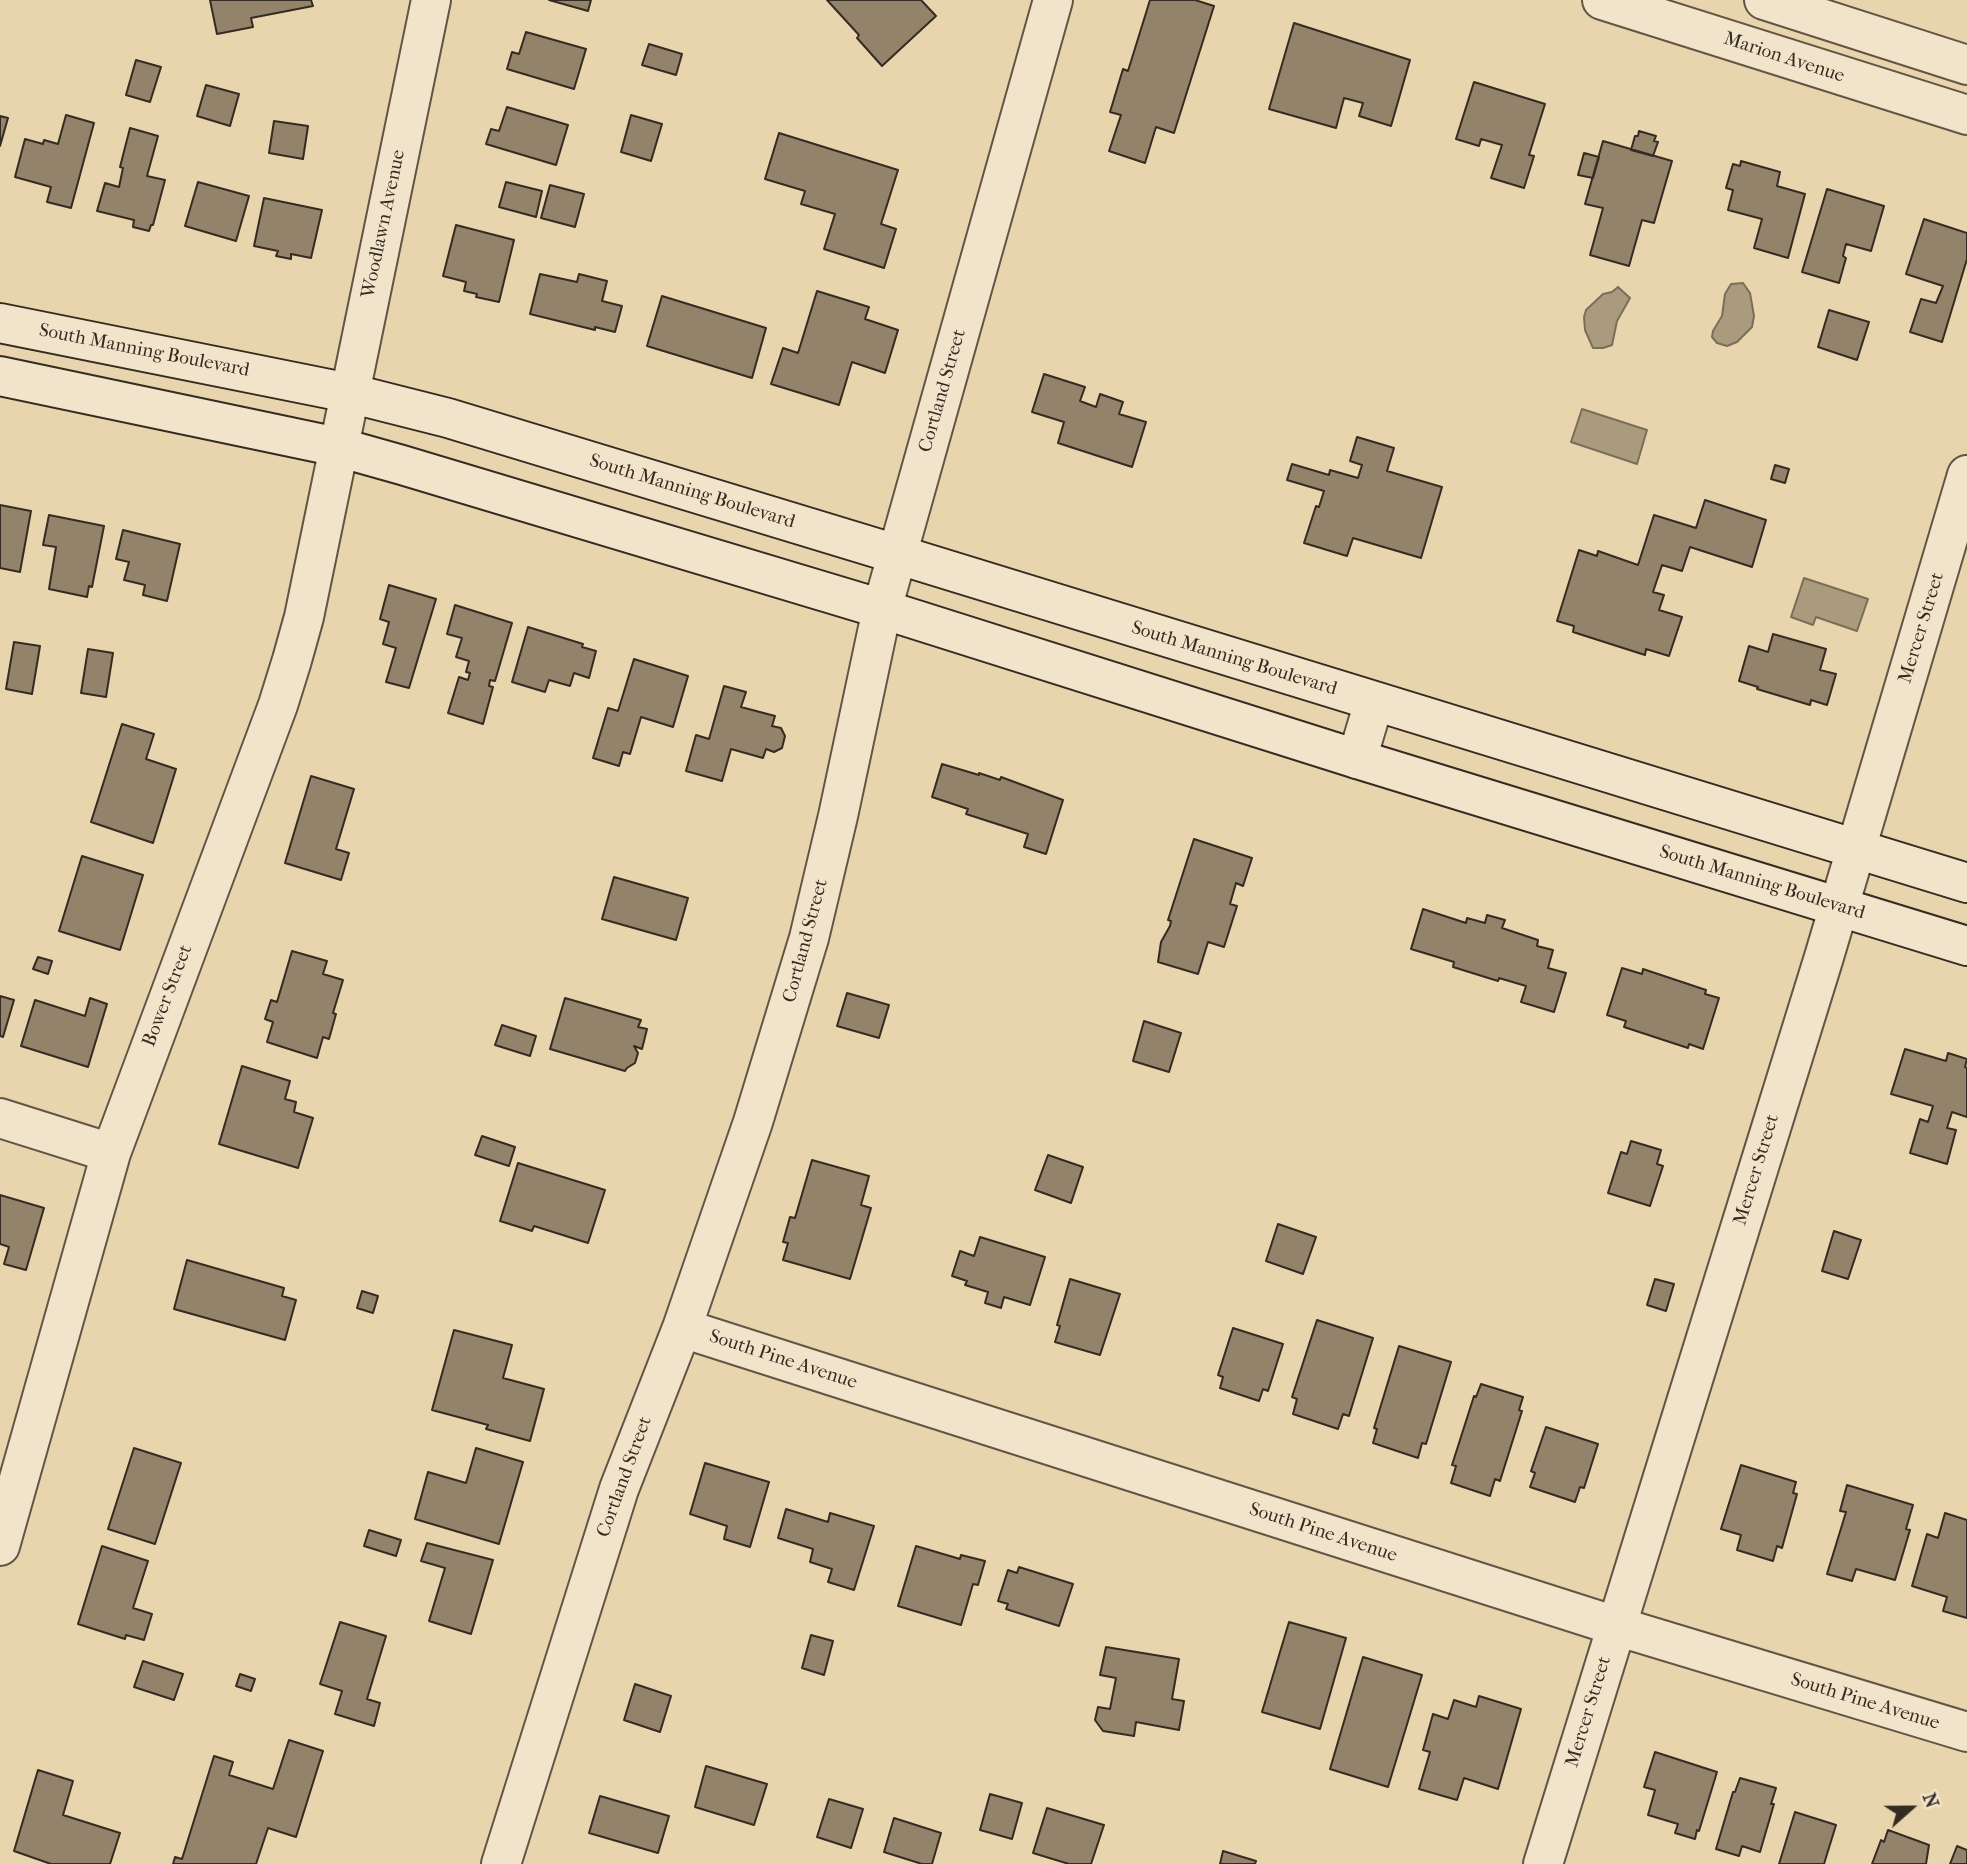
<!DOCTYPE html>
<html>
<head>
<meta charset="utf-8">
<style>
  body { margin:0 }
  #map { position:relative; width:1967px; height:1864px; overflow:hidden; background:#e9d5ad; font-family:"IM FELL French Canon",serif }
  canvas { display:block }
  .north { position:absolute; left:1876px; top:1773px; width:70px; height:70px; -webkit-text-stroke:5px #f1e4ca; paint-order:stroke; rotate:69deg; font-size:19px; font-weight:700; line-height:28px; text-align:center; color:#342b22 }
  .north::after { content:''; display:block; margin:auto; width:24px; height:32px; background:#342b22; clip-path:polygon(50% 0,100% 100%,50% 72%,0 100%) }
</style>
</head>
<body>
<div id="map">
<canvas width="1967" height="1864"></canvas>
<div class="north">N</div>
</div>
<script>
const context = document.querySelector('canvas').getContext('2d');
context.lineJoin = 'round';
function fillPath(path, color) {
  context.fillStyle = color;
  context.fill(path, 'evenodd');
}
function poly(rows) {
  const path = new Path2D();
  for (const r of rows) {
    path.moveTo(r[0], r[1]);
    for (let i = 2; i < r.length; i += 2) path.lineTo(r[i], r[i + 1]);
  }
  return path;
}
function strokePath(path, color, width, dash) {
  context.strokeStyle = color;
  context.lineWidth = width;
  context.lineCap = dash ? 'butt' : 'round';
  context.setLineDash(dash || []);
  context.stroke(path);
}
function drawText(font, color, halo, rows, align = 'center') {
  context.font = font + ' "IM FELL French Canon",serif';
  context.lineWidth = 5;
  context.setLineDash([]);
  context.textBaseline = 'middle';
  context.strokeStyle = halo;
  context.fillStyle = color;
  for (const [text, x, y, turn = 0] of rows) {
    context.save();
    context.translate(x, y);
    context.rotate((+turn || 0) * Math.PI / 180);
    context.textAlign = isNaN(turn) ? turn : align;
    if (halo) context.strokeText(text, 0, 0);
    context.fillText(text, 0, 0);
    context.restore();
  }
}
const water = poly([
  [1743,283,1750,293,1754,316,1752,327,1737,342,1727,346,1717,343,1712,337,1713,331,1722,316,1725,294,1731,284,1743,283],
  [1618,287,1630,298,1617,321,1612,345,1603,348,1593,348,1585,330,1584,317,1586,310,1603,294,1612,292,1618,287],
  [1582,409,1647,430,1637,464,1571,442,1582,409],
  [1804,578,1868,599,1857,631,1816,617,1813,625,1791,617,1804,578]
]);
const building = poly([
  [210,0,311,0,313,6,251,18,253,27,217,34,210,0],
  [549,0,591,0,588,11,549,0],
  [827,0,921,0,936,16,882,66,857,38,859,35,827,0],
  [1150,0,1195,0,1214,6,1174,133,1156,127,1145,163,1109,151,1121,115,1110,112,1123,69,1128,71,1150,0],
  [1294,23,1410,60,1391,126,1359,116,1363,103,1344,98,1336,128,1269,109,1294,23],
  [526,32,586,49,574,89,507,69,512,52,519,54,526,32],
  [649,44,682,54,676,75,642,65,649,44],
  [136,60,161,67,150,102,126,95,136,60],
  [1474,82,1545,104,1529,155,1534,156,1524,188,1491,178,1502,145,1481,139,1479,146,1456,139,1474,82],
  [206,85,239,94,230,126,197,116,206,85],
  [507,107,568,125,556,165,486,144,491,129,499,131,507,107],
  [66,115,94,123,71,208,47,202,51,187,15,177,25,139,43,144,44,140,58,144,66,115],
  [631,115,662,124,651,161,621,152,631,115],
  [0,116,8,118,0,146,0,116],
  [274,121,308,126,303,159,269,153,274,121],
  [130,128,158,136,147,176,165,180,153,225,151,225,149,231,133,227,134,220,97,211,105,183,119,187,123,168,120,167,130,128],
  [1639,131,1656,136,1654,141,1658,142,1653,156,1631,150,1635,136,1638,136,1639,131],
  [779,133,898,170,881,224,896,229,884,268,824,249,835,214,801,204,805,191,765,179,779,133],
  [1603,141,1672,161,1654,223,1642,220,1629,266,1590,255,1603,208,1585,204,1603,141],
  [1584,153,1599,157,1593,178,1578,175,1584,153],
  [1741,161,1780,172,1777,186,1805,194,1788,258,1754,248,1762,219,1728,210,1733,190,1726,188,1733,164,1740,166,1741,161],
  [198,182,249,196,236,241,185,226,198,182],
  [506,182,542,191,536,217,499,207,506,182],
  [550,185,584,194,575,227,541,218,550,185],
  [1827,189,1884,206,1871,251,1846,244,1843,256,1846,258,1839,283,1802,272,1827,189],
  [264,198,322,210,311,258,291,254,291,259,276,256,278,251,254,246,264,198],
  [1924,219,1967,233,1967,259,1942,342,1910,332,1921,299,1936,303,1943,286,1906,274,1924,219],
  [456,225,514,240,499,302,476,297,477,294,464,291,466,282,443,276,456,225],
  [540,274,577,282,579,274,607,281,602,301,622,306,615,332,595,327,595,330,530,314,540,274],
  [817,291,869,307,865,319,898,330,885,373,852,362,839,405,771,384,783,348,798,353,817,291],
  [662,296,766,328,752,378,647,346,662,296],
  [1829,310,1869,322,1857,360,1818,347,1829,310],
  [1044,374,1085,387,1080,401,1096,407,1100,394,1123,402,1119,414,1146,422,1132,467,1058,443,1064,422,1032,412,1044,374],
  [1357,437,1394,448,1387,471,1442,487,1421,558,1353,538,1347,556,1304,543,1316,506,1319,507,1324,491,1287,480,1292,464,1329,475,1330,470,1358,478,1362,465,1350,461,1357,437],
  [1775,465,1789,469,1785,483,1771,479,1775,465],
  [1705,500,1766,520,1752,567,1690,547,1682,571,1662,565,1653,592,1664,595,1659,610,1682,617,1669,656,1646,649,1645,655,1573,632,1574,626,1557,621,1579,550,1597,556,1598,551,1638,565,1654,515,1696,528,1705,500],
  [0,505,31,511,20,572,0,568,0,505],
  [49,515,104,526,92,587,89,586,87,597,49,589,56,547,43,545,49,515],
  [123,530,180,544,167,601,143,595,145,585,124,580,129,562,116,559,123,530],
  [389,585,436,599,409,688,386,682,396,648,383,644,389,622,380,619,389,585],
  [455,605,512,623,495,681,490,680,489,686,493,687,483,724,448,713,459,677,468,680,470,673,466,672,469,661,456,657,462,638,447,634,455,605],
  [528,627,583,644,582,647,596,651,589,678,574,673,570,686,549,680,545,692,512,682,528,627],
  [1773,634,1826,649,1820,670,1836,674,1827,705,1811,700,1810,705,1757,689,1758,687,1739,681,1749,646,1768,652,1773,634],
  [14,642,40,646,32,694,6,689,14,642],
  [88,649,113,653,106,697,81,693,88,649],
  [634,659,688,676,673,727,641,717,630,754,623,752,619,766,593,758,608,708,618,711,634,659],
  [724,686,746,692,741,707,775,716,772,726,781,728,785,736,782,748,774,752,766,749,763,758,731,749,722,781,686,771,696,735,709,739,724,686],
  [122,724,154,734,146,759,176,769,153,843,91,822,122,724],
  [942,764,979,775,979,773,1000,780,1001,777,1063,800,1046,854,1024,847,1028,834,966,814,968,809,932,797,942,764],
  [311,776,354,789,336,849,349,853,341,880,285,863,311,776],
  [1194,839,1252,858,1243,886,1236,883,1230,904,1237,906,1224,947,1208,942,1198,974,1158,962,1161,942,1170,926,1171,921,1168,920,1194,839],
  [82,856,143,875,120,950,59,931,82,856],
  [614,877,688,898,676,940,602,919,614,877],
  [1423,909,1466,923,1467,918,1485,923,1487,915,1505,920,1502,928,1538,940,1537,946,1553,950,1548,968,1566,973,1554,1012,1521,1002,1526,986,1499,978,1498,981,1453,967,1454,962,1411,949,1423,909],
  [292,951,327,961,323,974,343,980,333,1013,336,1014,329,1039,323,1037,317,1058,267,1042,273,1022,265,1019,271,1000,277,1002,292,951],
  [38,957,52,961,48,974,33,969,38,957],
  [1622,968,1642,974,1643,969,1706,990,1705,994,1719,998,1703,1049,1689,1044,1688,1048,1624,1027,1626,1021,1607,1015,1622,968],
  [847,993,889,1005,879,1038,837,1026,847,993],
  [0,996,14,1000,3,1037,0,1036,0,996],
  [90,998,107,1004,88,1067,21,1046,35,1000,85,1016,90,998],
  [565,998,641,1020,638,1027,647,1029,642,1049,634,1046,638,1053,635,1063,627,1068,625,1071,550,1049,565,998],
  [1144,1021,1181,1033,1169,1072,1133,1061,1144,1021],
  [502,1025,536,1036,530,1056,495,1045,502,1025],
  [1905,1049,1946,1061,1948,1053,1967,1059,1965,1067,1967,1068,1967,1117,1952,1112,1947,1128,1956,1130,1947,1164,1910,1153,1920,1119,1928,1122,1933,1106,1891,1094,1905,1049],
  [242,1066,290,1081,285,1099,296,1102,294,1112,313,1118,298,1168,219,1144,242,1066],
  [482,1136,515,1147,509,1166,475,1155,482,1136],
  [1631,1141,1661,1150,1657,1164,1663,1166,1650,1206,1608,1193,1621,1152,1627,1154,1631,1141],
  [1048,1155,1083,1167,1071,1203,1035,1190,1048,1155],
  [812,1160,869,1176,861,1205,871,1208,850,1279,783,1260,788,1243,783,1242,790,1217,795,1218,812,1160],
  [518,1163,605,1190,588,1243,534,1226,532,1231,500,1221,518,1163],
  [0,1195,44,1208,26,1270,4,1264,9,1247,0,1244,0,1195],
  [1278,1224,1316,1237,1303,1274,1266,1261,1278,1224],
  [1834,1231,1861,1240,1848,1279,1822,1271,1834,1231],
  [980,1237,1045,1257,1030,1305,1004,1297,1001,1308,985,1303,988,1292,965,1285,967,1281,952,1276,960,1251,974,1256,980,1237],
  [187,1260,284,1288,282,1296,296,1300,285,1340,174,1309,187,1260],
  [1070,1279,1120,1294,1100,1355,1055,1342,1060,1326,1057,1325,1070,1279],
  [1655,1279,1674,1284,1666,1311,1647,1305,1655,1279],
  [362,1291,378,1296,373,1313,357,1308,362,1291],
  [1317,1320,1373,1338,1349,1416,1343,1414,1338,1429,1293,1414,1297,1399,1292,1397,1317,1320],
  [1233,1328,1283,1344,1268,1391,1263,1389,1259,1401,1220,1388,1223,1377,1218,1375,1233,1328],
  [454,1330,512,1345,503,1378,544,1389,530,1441,486,1429,488,1425,432,1410,454,1330],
  [1399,1346,1451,1362,1426,1444,1422,1443,1418,1458,1373,1443,1377,1429,1374,1428,1399,1346],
  [1481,1384,1523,1397,1519,1410,1522,1411,1500,1481,1495,1479,1490,1496,1451,1483,1456,1466,1452,1465,1474,1396,1476,1397,1481,1384],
  [1546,1427,1598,1444,1584,1488,1580,1487,1575,1502,1530,1487,1535,1473,1531,1471,1546,1427],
  [134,1448,181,1463,155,1544,108,1529,134,1448],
  [476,1448,523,1462,499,1544,415,1519,428,1472,466,1483,476,1448],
  [705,1463,769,1482,750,1547,724,1539,727,1526,690,1514,705,1463],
  [1741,1465,1796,1482,1793,1493,1797,1494,1782,1548,1777,1546,1773,1561,1737,1550,1741,1535,1721,1529,1741,1465],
  [1847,1485,1913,1505,1906,1529,1910,1530,1895,1580,1856,1569,1852,1581,1827,1574,1846,1512,1840,1511,1847,1485],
  [786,1509,828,1522,830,1513,874,1526,854,1590,828,1582,832,1569,810,1562,813,1549,778,1538,786,1509],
  [1945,1513,1967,1520,1967,1618,1943,1611,1947,1597,1912,1586,1927,1534,1938,1538,1945,1513],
  [369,1530,401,1540,396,1556,364,1546,369,1530],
  [427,1543,493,1560,471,1634,429,1621,445,1568,421,1561,427,1543],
  [102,1546,148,1561,133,1608,152,1614,144,1640,126,1635,125,1639,78,1624,102,1546],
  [916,1546,960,1559,961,1555,985,1561,978,1585,973,1584,961,1625,898,1606,916,1546],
  [1019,1567,1073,1584,1059,1626,1006,1609,1008,1604,998,1601,1008,1570,1017,1573,1019,1567],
  [340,1622,386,1636,367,1699,380,1703,374,1726,335,1714,342,1691,320,1684,340,1622],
  [1289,1622,1346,1638,1320,1729,1262,1712,1289,1622],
  [811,1635,833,1641,824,1675,802,1668,811,1635],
  [1106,1647,1179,1659,1172,1699,1184,1701,1179,1730,1136,1722,1134,1736,1103,1731,1095,1720,1098,1707,1110,1709,1116,1678,1100,1675,1106,1647],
  [1363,1657,1422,1675,1388,1787,1330,1769,1363,1657],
  [143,1661,183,1674,174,1700,134,1687,143,1661],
  [240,1674,255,1679,251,1691,236,1686,240,1674],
  [635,1684,671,1696,660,1732,624,1720,635,1684],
  [1479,1696,1521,1709,1498,1789,1464,1778,1457,1800,1419,1789,1430,1752,1423,1750,1433,1714,1448,1719,1454,1700,1476,1707,1479,1696],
  [289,1740,323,1751,296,1837,268,1828,256,1864,173,1864,175,1857,182,1859,214,1756,233,1762,229,1775,273,1789,289,1740],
  [1655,1752,1717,1772,1699,1831,1697,1830,1695,1839,1675,1833,1678,1824,1648,1815,1655,1790,1644,1787,1655,1752],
  [706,1766,767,1784,754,1825,695,1807,706,1766],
  [38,1770,73,1781,63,1815,120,1833,110,1864,51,1864,14,1851,38,1770],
  [1740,1778,1776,1788,1771,1804,1774,1804,1760,1852,1742,1846,1739,1856,1716,1849,1733,1792,1735,1792,1740,1778],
  [990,1794,1022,1803,1012,1839,980,1830,990,1794],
  [600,1796,669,1816,658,1853,589,1833,600,1796],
  [829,1799,863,1809,851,1848,817,1837,829,1799],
  [1047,1808,1104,1825,1091,1864,1069,1864,1033,1853,1047,1808],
  [1795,1812,1836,1825,1824,1864,1779,1864,1795,1812],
  [894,1818,941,1833,932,1864,922,1864,884,1852,894,1818],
  [1888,1830,1929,1845,1926,1864,1872,1864,1881,1840,1884,1842,1888,1830],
  [1957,1846,1967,1850,1967,1864,1950,1864,1957,1846],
  [1223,1851,1256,1861,1255,1864,1220,1864,1223,1851]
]);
const street = poly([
  [1602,0,1967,115],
  [1764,0,1967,65],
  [1357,759,1374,702],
  [0,1118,111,1153],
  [682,1328,1616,1626,1967,1732],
  [0,1546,111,1153,278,705,292,660,304,617,431,0],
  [501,1864,619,1489,682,1328,753,1122,809,938,838,816,882,609,1053,0],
  [1543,1864,1824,957,1967,475]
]);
const secondary = poly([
  [0,323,349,393,448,418,896,554,1967,883],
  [0,376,338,447,402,465,882,609,1357,759,1967,946]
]);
const streetNames = [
  ["Marion Avenue",1784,58,18],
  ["Woodlawn Avenue",384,224,-78],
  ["South Manning Boulevard",144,351,11],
  ["Cortland Street",943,391,-74],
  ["South Manning Boulevard",692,492,17],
  ["Mercer Street",1922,628,-73],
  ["South Manning Boulevard",1234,659,17],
  ["South Manning Boulevard",1762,883,17],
  ["Cortland Street",806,941,-75],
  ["Bower Street",168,996,-69],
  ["Mercer Street",1757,1170,-73],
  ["South Pine Avenue",783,1360,18],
  ["Cortland Street",625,1477,-70],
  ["South Pine Avenue",1323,1533,18],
  ["South Pine Avenue",1865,1702,17],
  ["Mercer Street",1589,1712,-73]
];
fillPath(water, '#ab9b7e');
strokePath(water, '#7b6e59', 2);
fillPath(building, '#92836a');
strokePath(building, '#342b22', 2);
strokePath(street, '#615645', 42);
strokePath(secondary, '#342b22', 42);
strokePath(street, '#f1e4ca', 38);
strokePath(secondary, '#f1e4ca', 38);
drawText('19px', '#342b22', '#f1e4ca', streetNames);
</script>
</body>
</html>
